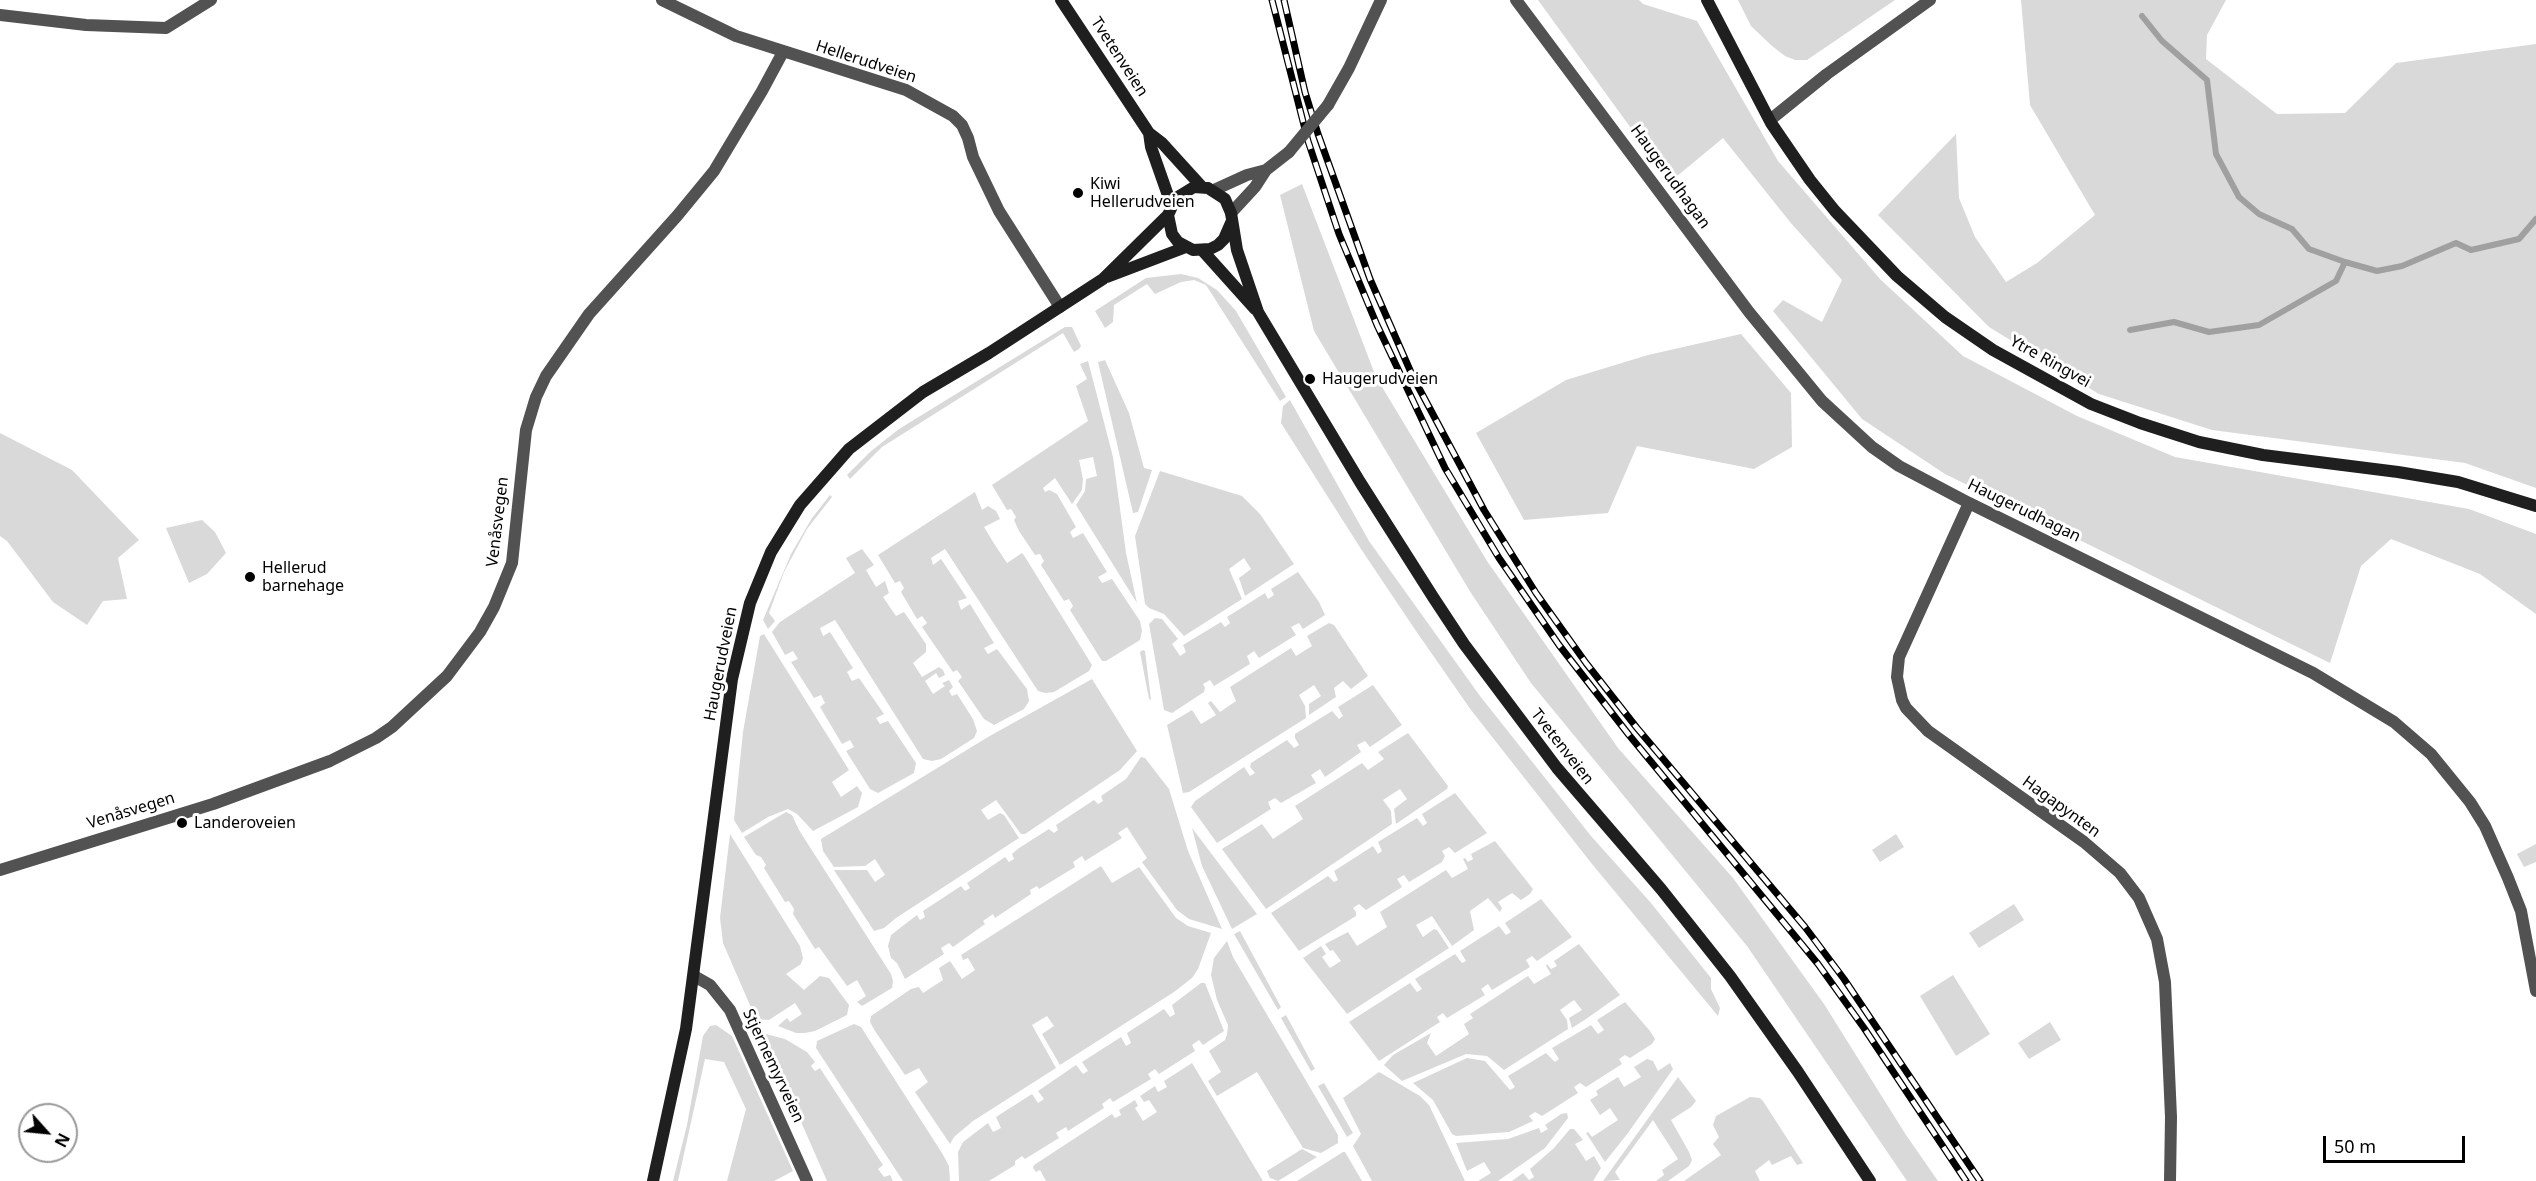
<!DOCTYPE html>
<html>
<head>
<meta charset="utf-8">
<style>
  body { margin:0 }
  #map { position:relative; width:2536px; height:1181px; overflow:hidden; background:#fff; font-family:"Noto Sans",sans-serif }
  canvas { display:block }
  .north { position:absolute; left:18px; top:1103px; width:60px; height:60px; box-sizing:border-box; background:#fff; border:2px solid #999; border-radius:50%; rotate:117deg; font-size:16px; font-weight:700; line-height:24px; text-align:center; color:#000 }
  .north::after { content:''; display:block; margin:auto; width:21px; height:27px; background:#000; clip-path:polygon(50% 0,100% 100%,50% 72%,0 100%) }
  .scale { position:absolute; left:2323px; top:1136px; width:142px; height:27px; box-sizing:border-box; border:3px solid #000; border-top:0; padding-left:8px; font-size:18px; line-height:21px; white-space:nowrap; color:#000; -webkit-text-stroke:4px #fff; paint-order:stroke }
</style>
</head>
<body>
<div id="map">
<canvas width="2536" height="1181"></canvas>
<div class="north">N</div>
<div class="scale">50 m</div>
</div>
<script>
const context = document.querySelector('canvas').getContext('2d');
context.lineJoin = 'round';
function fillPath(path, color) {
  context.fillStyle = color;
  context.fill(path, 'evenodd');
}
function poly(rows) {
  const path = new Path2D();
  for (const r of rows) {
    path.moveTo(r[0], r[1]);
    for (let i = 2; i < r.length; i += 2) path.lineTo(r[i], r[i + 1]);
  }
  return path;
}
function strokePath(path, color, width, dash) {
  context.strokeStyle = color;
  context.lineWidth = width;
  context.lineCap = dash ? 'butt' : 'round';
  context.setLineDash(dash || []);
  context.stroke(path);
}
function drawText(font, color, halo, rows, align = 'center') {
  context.font = font + ' "Noto Sans",sans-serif';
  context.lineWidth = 6;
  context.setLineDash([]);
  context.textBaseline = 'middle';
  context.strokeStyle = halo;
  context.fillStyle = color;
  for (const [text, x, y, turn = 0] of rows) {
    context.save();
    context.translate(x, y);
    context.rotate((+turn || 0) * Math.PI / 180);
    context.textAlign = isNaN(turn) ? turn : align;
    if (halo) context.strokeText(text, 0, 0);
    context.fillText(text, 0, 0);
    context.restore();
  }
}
const green = poly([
  [1538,0,1639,0,1643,4,1697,21,1778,161,1880,279,1963,356,2077,416,2175,457,2469,509,2536,534,2536,614,2480,574,2391,539,2361,566,2330,663,1945,474,1862,419,1773,311,1783,300,1822,322,1842,280,1790,222,1723,138,1670,182],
  [1738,0,1895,0,1807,60,1795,60,1785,56,1772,46,1751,26],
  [2021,0,2226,0,2207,35,2206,59,2277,114,2345,113,2396,63,2536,44,2536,488,2465,463,2212,430,2099,394,1989,327,1878,215,1956,134,1959,198,1975,237,2006,282,2037,263,2095,215,2030,105],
  [1302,184,1376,377,1487,561,1618,748,1733,878,1824,1004,1906,1135,1938,1181,1907,1181,1747,946,1531,683,1471,593,1314,331,1280,195],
  [1181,274,1198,278,1217,290,1236,311,1286,397,1280,401,1206,285,1194,280,1181,282,1155,294,1147,284,1114,305,1113,322,1105,328,1095,311,1146,278],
  [1065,327,1072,327,1081,346,1079,349,1074,352,1063,333,882,447,850,479,847,475,870,452,899,429],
  [1741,334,1791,393,1792,447,1754,469,1637,446,1608,513,1524,520,1476,433,1566,380,1648,355],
  [1105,360,1129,413,1144,468,1152,470,1138,512,1133,513,1098,362],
  [1088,361,1113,457,1126,553,1137,603,1076,505,1085,491,1086,479,1097,476,1093,457,1079,460,1083,479,1082,490,1072,504,1055,478,1043,488,1045,492,1049,490,1057,494,1076,527,1070,532,1073,538,1083,533,1107,572,1098,577,1102,583,1112,579,1140,621,1142,631,1140,640,1106,661,1102,661,1070,610,1073,606,1069,599,1064,601,1041,565,1044,561,1040,554,1035,555,1019,531,1014,520,1016,517,1011,509,1007,510,992,485,1088,421,1076,386,1087,379,1080,364],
  [1290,400,1369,541,1480,696,1591,836,1651,903,1711,978,1711,989,1720,1008,1718,1016,1592,864,1471,710,1416,631,1361,549,1281,423,1283,406],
  [0,433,72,470,139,540,118,558,127,599,103,601,87,625,53,602,7,541,0,536],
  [1160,471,1242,496,1260,514,1294,564,1245,596,1239,578,1251,569,1244,558,1229,569,1242,599,1184,636,1164,614,1149,608,1145,604,1135,536],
  [975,492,982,510,988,506,996,511,1000,519,984,527,995,545,1007,563,1022,553,1025,557,1092,665,1089,671,1054,692,1045,693,1038,691,945,549,931,558,933,565,941,559,967,598,958,601,961,610,970,604,994,643,984,648,988,654,997,649,1027,689,1029,701,1024,709,994,725,984,719,958,681,962,677,957,670,953,672,922,627,927,623,922,616,917,619,901,592,904,588,900,581,895,583,878,555],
  [830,495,832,497,807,529,784,572,769,613,775,621,768,629,763,620,791,554,812,518],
  [202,520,215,532,226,553,207,574,189,583,166,528],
  [862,549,874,565,866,570,876,587,885,581,889,593,883,597,896,616,904,612,926,644,926,652,913,663,922,677,939,667,943,670,945,675,939,678,936,673,925,681,933,694,945,686,942,683,949,680,953,687,949,691,952,696,957,694,973,719,977,731,974,738,941,759,932,761,923,759,835,620,820,628,823,636,830,632,853,668,847,672,852,681,859,678,884,714,876,718,880,724,888,721,916,763,914,773,878,793,870,789,846,751,854,747,850,740,842,744,820,707,825,703,821,695,814,698,791,662,798,659,793,651,785,655,772,632,780,622,855,573,846,558],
  [1298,572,1319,602,1325,615,1303,629,1299,623,1291,627,1296,635,1259,658,1254,651,1247,656,1250,664,1214,686,1210,680,1203,684,1205,688,1204,692,1172,713,1164,710,1149,624,1155,618,1162,619,1178,639,1172,644,1180,656,1186,652,1183,645,1221,622,1225,627,1230,623,1227,617,1265,593,1268,599,1274,595,1271,589],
  [1329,623,1334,625,1368,676,1351,689,1343,681,1334,688,1336,697,1309,715,1309,704,1321,696,1314,685,1299,695,1305,706,1306,718,1189,792,1183,793,1167,725,1192,710,1201,724,1216,715,1208,703,1211,701,1220,712,1236,701,1230,687,1291,648,1296,656,1312,646,1307,636],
  [764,634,849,770,832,782,841,797,857,786,862,793,858,807,813,831,797,814,788,809,768,817,742,833,734,820,743,732,760,636],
  [1143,650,1145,651,1151,700,1149,699,1140,652],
  [1092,679,1137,751,1120,770,1025,834,1021,834,996,800,981,810,988,820,1000,813,1004,815,1019,838,896,918,884,928,874,931,834,870,867,870,875,882,885,875,875,859,865,866,834,867,823,851,821,839,988,737],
  [1373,685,1402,725,1370,747,1365,741,1357,745,1361,752,1325,777,1320,769,1311,775,1316,783,1281,803,1275,798,1268,802,1271,809,1217,843,1191,807,1195,801,1244,767,1250,776,1255,773,1250,767,1251,763,1287,740,1294,748,1299,745,1295,738,1295,734,1332,711,1339,719,1343,716,1338,707],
  [1408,733,1448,786,1447,789,1396,824,1394,809,1407,799,1400,789,1383,800,1391,811,1392,824,1266,909,1222,849,1262,824,1273,839,1303,819,1295,806,1362,763,1368,770,1384,759,1378,752],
  [1141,757,1145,758,1169,789,1188,851,1222,929,1189,919,1177,910,1142,862,1147,858,1127,827,1118,833,1122,838,1085,861,1082,856,1073,862,1075,867,1039,889,1037,886,1030,890,1031,894,995,918,993,914,983,921,985,924,953,947,949,943,941,948,944,954,905,979,897,963,891,958,888,946,891,935,917,915,920,920,925,917,923,911,961,886,965,891,970,888,967,883,1005,857,1009,862,1014,859,1012,854,1019,848,1049,829,1054,833,1058,830,1056,825,1094,800,1098,804,1103,801,1101,796,1126,779],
  [1455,793,1487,833,1455,853,1449,847,1442,851,1445,856,1442,862,1409,882,1404,875,1397,879,1402,887,1366,910,1359,904,1353,908,1356,912,1356,916,1299,951,1271,913,1328,876,1334,882,1338,880,1334,871,1373,846,1378,854,1382,851,1378,842,1417,818,1423,826,1427,823,1422,814],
  [786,812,792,815,799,830,891,974,893,981,892,988,862,1006,857,1002,866,996,857,980,847,986,819,947,815,949,793,914,794,909,789,901,785,902,764,868,766,865,761,857,756,855,744,837],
  [1192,828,1257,914,1232,929,1202,866],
  [730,834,800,946,803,958,801,964,786,974,804,990,820,976,829,978,849,1005,847,1015,815,1031,805,1033,796,1033,778,1026,787,1018,790,1022,802,1014,795,1003,769,1020,756,1019,723,943,720,918],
  [1896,834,1904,847,1880,862,1872,850],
  [1495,841,1533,889,1530,894,1521,900,1512,893,1498,902,1502,908,1500,912,1488,898,1470,911,1474,930,1452,946,1432,916,1416,925,1423,937,1434,929,1437,930,1449,948,1347,1014,1303,958,1321,946,1326,954,1322,957,1330,968,1341,961,1333,950,1330,951,1325,944,1348,932,1357,946,1387,927,1380,912,1446,870,1452,878,1468,869,1463,859,1465,858,1468,862,1473,859,1471,854],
  [2536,844,2536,862,2524,867,2517,854],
  [1101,866,1112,883,1139,867,1176,918,1188,926,1211,933,1198,969,1192,978,1174,992,1060,1065,1042,1034,1054,1026,1047,1016,1032,1025,1056,1068,973,1121,954,1137,950,1144,915,1092,928,1082,919,1068,905,1075,875,1031,870,1022,871,1016,911,989,919,987,923,993,943,980,939,968,950,961,962,979,975,970,968,958,963,960,961,955],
  [1541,899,1572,937,1537,961,1532,956,1526,960,1530,967,1492,990,1488,984,1481,989,1485,995,1447,1018,1443,1013,1437,1017,1440,1022,1379,1061,1349,1022,1410,983,1417,992,1422,989,1415,979,1455,954,1462,963,1466,961,1460,951,1499,926,1506,935,1511,932,1505,923],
  [2014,904,2024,920,1979,948,1969,933],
  [1240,931,1281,1007,1278,1010,1234,934],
  [1227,941,1233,957,1338,1135,1338,1143,1321,1153,1303,1148,1257,1072,1217,1096,1208,1081,1221,1072,1209,1051,1225,1040,1227,1035,1228,1025,1217,1000,1211,975,1214,958],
  [1579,944,1620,995,1586,1019,1572,1028,1569,1018,1582,1010,1574,1000,1560,1010,1567,1020,1568,1029,1504,1070,1487,1056,1466,1054,1402,1081,1384,1065,1393,1055,1431,1033,1427,1043,1436,1056,1469,1034,1464,1024,1473,1018,1470,1014,1528,976,1534,984,1551,974,1546,966,1547,964,1551,969,1557,966,1554,961],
  [1953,975,1990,1034,1956,1056,1920,996],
  [1201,983,1205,983,1224,1031,1203,1045,1199,1040,1192,1045,1195,1051,1159,1074,1155,1069,1148,1074,1151,1079,1113,1102,1110,1098,1102,1104,1104,1108,1068,1131,1066,1127,1056,1133,1059,1138,1025,1159,1022,1156,1015,1161,1015,1165,989,1181,959,1181,958,1152,963,1142,988,1123,993,1132,1001,1128,996,1117,1032,1094,1038,1103,1044,1099,1038,1091,1076,1065,1083,1074,1088,1071,1082,1062,1121,1037,1126,1046,1131,1043,1127,1033,1164,1009,1170,1017,1175,1014,1172,1005],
  [1625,1002,1650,1031,1655,1039,1652,1044,1630,1058,1625,1055,1619,1059,1622,1064,1586,1087,1580,1083,1574,1087,1578,1093,1542,1116,1535,1112,1529,1116,1533,1121,1509,1132,1456,1136,1452,1134,1433,1100,1413,1083,1467,1058,1485,1061,1510,1090,1515,1087,1508,1076,1546,1053,1555,1062,1559,1059,1552,1048,1591,1025,1598,1034,1604,1030,1597,1020],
  [1286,1015,1315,1069,1311,1071,1281,1018],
  [2050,1022,2061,1040,2029,1059,2018,1043],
  [854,1024,861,1027,942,1153,949,1166,950,1181,903,1181,816,1048,817,1041],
  [716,1025,732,1036,793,1171,774,1181,727,1181,746,1109,724,1062,705,1059,678,1181,673,1181,687,1125,703,1036,710,1026],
  [762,1033,785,1039,807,1052,815,1062,811,1066,815,1071,820,1068,883,1165,878,1169,884,1177,890,1175,893,1181,827,1181],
  [1647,1059,1653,1061,1658,1071,1670,1063,1673,1069,1628,1133,1605,1162,1586,1133,1588,1132,1592,1137,1618,1120,1610,1108,1600,1115,1590,1100,1598,1095,1596,1091,1618,1077,1624,1087,1641,1077,1634,1067],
  [1192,1063,1263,1181,1046,1181,1040,1170,1036,1172,1033,1168,1034,1165,1112,1114,1115,1118,1121,1115,1119,1110,1135,1100,1138,1106,1135,1108,1143,1121,1157,1112,1149,1100,1144,1102,1140,1096,1155,1086,1158,1092,1167,1087,1164,1081],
  [1379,1072,1420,1096,1429,1105,1465,1181,1372,1181,1353,1146,1361,1134,1343,1098],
  [1678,1077,1696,1101,1691,1107,1671,1120,1689,1152,1692,1160,1689,1166,1668,1181,1656,1181,1664,1175,1662,1170,1678,1159,1653,1120,1615,1172,1620,1180,1603,1181],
  [1324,1083,1353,1133,1347,1137,1318,1086],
  [1750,1097,1760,1098,1763,1101,1803,1163,1797,1165,1791,1156,1772,1165,1769,1160,1755,1171,1760,1181,1684,1181,1721,1155,1713,1144,1719,1137,1713,1125,1716,1116],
  [1567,1113,1568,1118,1545,1148,1498,1181,1478,1181,1491,1173,1484,1162,1467,1171,1456,1143,1508,1139,1539,1128,1541,1133,1548,1129,1545,1125,1561,1114],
  [1570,1129,1574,1129,1583,1140,1575,1144,1586,1161,1594,1156,1601,1168,1593,1181,1512,1181,1523,1173,1529,1180,1534,1177,1530,1169,1554,1148],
  [1302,1149,1317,1157,1278,1181,1270,1178,1267,1171],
  [1343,1152,1345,1152,1362,1181,1297,1181]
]);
const stream = poly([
  [2142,16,2162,41,2207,80,2216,154,2239,197,2259,214,2292,229,2309,249,2345,262],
  [2130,330,2174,322,2209,332,2259,325,2336,281,2345,262,2377,271,2402,266,2456,243,2471,250,2519,239,2536,219]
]);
const street = poly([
  [662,0,736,36,906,90,953,116,962,125,968,138,973,157,999,211,1060,307],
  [1516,0,1749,312,1822,401,1872,447,1899,466,1969,503,2313,673,2394,722,2431,754,2470,802,2485,826,2508,878,2521,911,2536,991],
  [0,15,86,25,166,28,211,0],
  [1328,105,1349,68,1381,0],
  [1770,120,1827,74,1930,0],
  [1214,190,1247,175,1266,170,1289,152],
  [1231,213,1255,187,1266,170],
  [1969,503,1899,657,1897,677,1902,700,1906,708,1928,731,2084,842,2120,873,2139,898,2157,939,2165,982,2171,1117,2170,1181],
  [0,870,213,804,330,761,376,738,392,727,447,676,480,632,494,607,512,563,526,430,536,397,546,376,589,314,677,216,714,171,762,91,783,52],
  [694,976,710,985,730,1010,807,1181]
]);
const secondary = poly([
  [1061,0,1149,133,1162,143,1202,187],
  [1707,0,1771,123,1810,180,1835,211,1897,276,1945,317,1993,350,2091,404,2140,423,2199,442,2263,455,2398,472,2458,482,2536,506],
  [1149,133,1151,147,1171,204],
  [1231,223,1224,239,1218,245,1210,249,1193,250,1178,242,1172,234,1168,215,1176,198,1194,187,1208,188,1225,199,1231,213,1237,250,1258,312,1360,482,1433,597,1464,644,1557,768,1661,889,1730,976,1798,1072,1870,1181],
  [1202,250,1255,309],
  [1107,277,1186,247],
  [653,1181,686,1029,732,679,750,603,771,552,800,505,849,449,923,392,989,353,1103,279,1168,215]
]);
const rail = poly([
  [1272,0,1308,141,1339,234,1377,325,1445,468,1499,558,1559,645,1629,735,1818,964,1864,1028,1966,1181],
  [1284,0,1305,92,1318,134,1370,279,1413,377,1484,510,1536,593,1586,663,1637,728,1805,927,1844,979,1980,1181]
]);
const streetBridge = poly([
  [1289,152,1328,105]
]);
const markers = [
  [1078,193,6,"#000"],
  [1310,379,6,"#000"],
  [250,577,6,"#000"],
  [182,823,6,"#000"]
];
const streetNames = [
  ["Tvetenveien",1119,57,57],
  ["Hellerudveien",866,62,18],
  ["Haugerudhagan",1670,177,54],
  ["Ytre Ringvei",2050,362,29],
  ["Haugerudhagan",2024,511,26],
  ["Venåsvegen",498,522,-83],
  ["Haugerudveien",721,664,-79],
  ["Tvetenveien",1562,747,52],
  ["Hagapynten",2061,807,36],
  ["Venåsvegen",131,811,-17],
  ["Stjernemyrveien",773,1066,65]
];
const poiNames = [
  ["Kiwi",1090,184],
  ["Hellerudveien",1090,202],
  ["Haugerudveien",1322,379],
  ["Hellerud",262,568],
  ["barnehage",262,586],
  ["Landeroveien",194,823]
];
fillPath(green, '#d9d9d9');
strokePath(stream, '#a0a0a0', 6);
strokePath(street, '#525252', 12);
strokePath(secondary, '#1f1f1f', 12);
strokePath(rail, '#000', 7);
strokePath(rail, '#fff', 4.5, [14]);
strokePath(streetBridge, '#525252', 12);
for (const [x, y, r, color] of markers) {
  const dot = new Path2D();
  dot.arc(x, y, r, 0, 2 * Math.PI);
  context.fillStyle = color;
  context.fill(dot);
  strokePath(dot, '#fff', 2);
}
drawText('16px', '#000', '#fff', streetNames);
drawText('16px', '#000', '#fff', poiNames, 'left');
</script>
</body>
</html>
